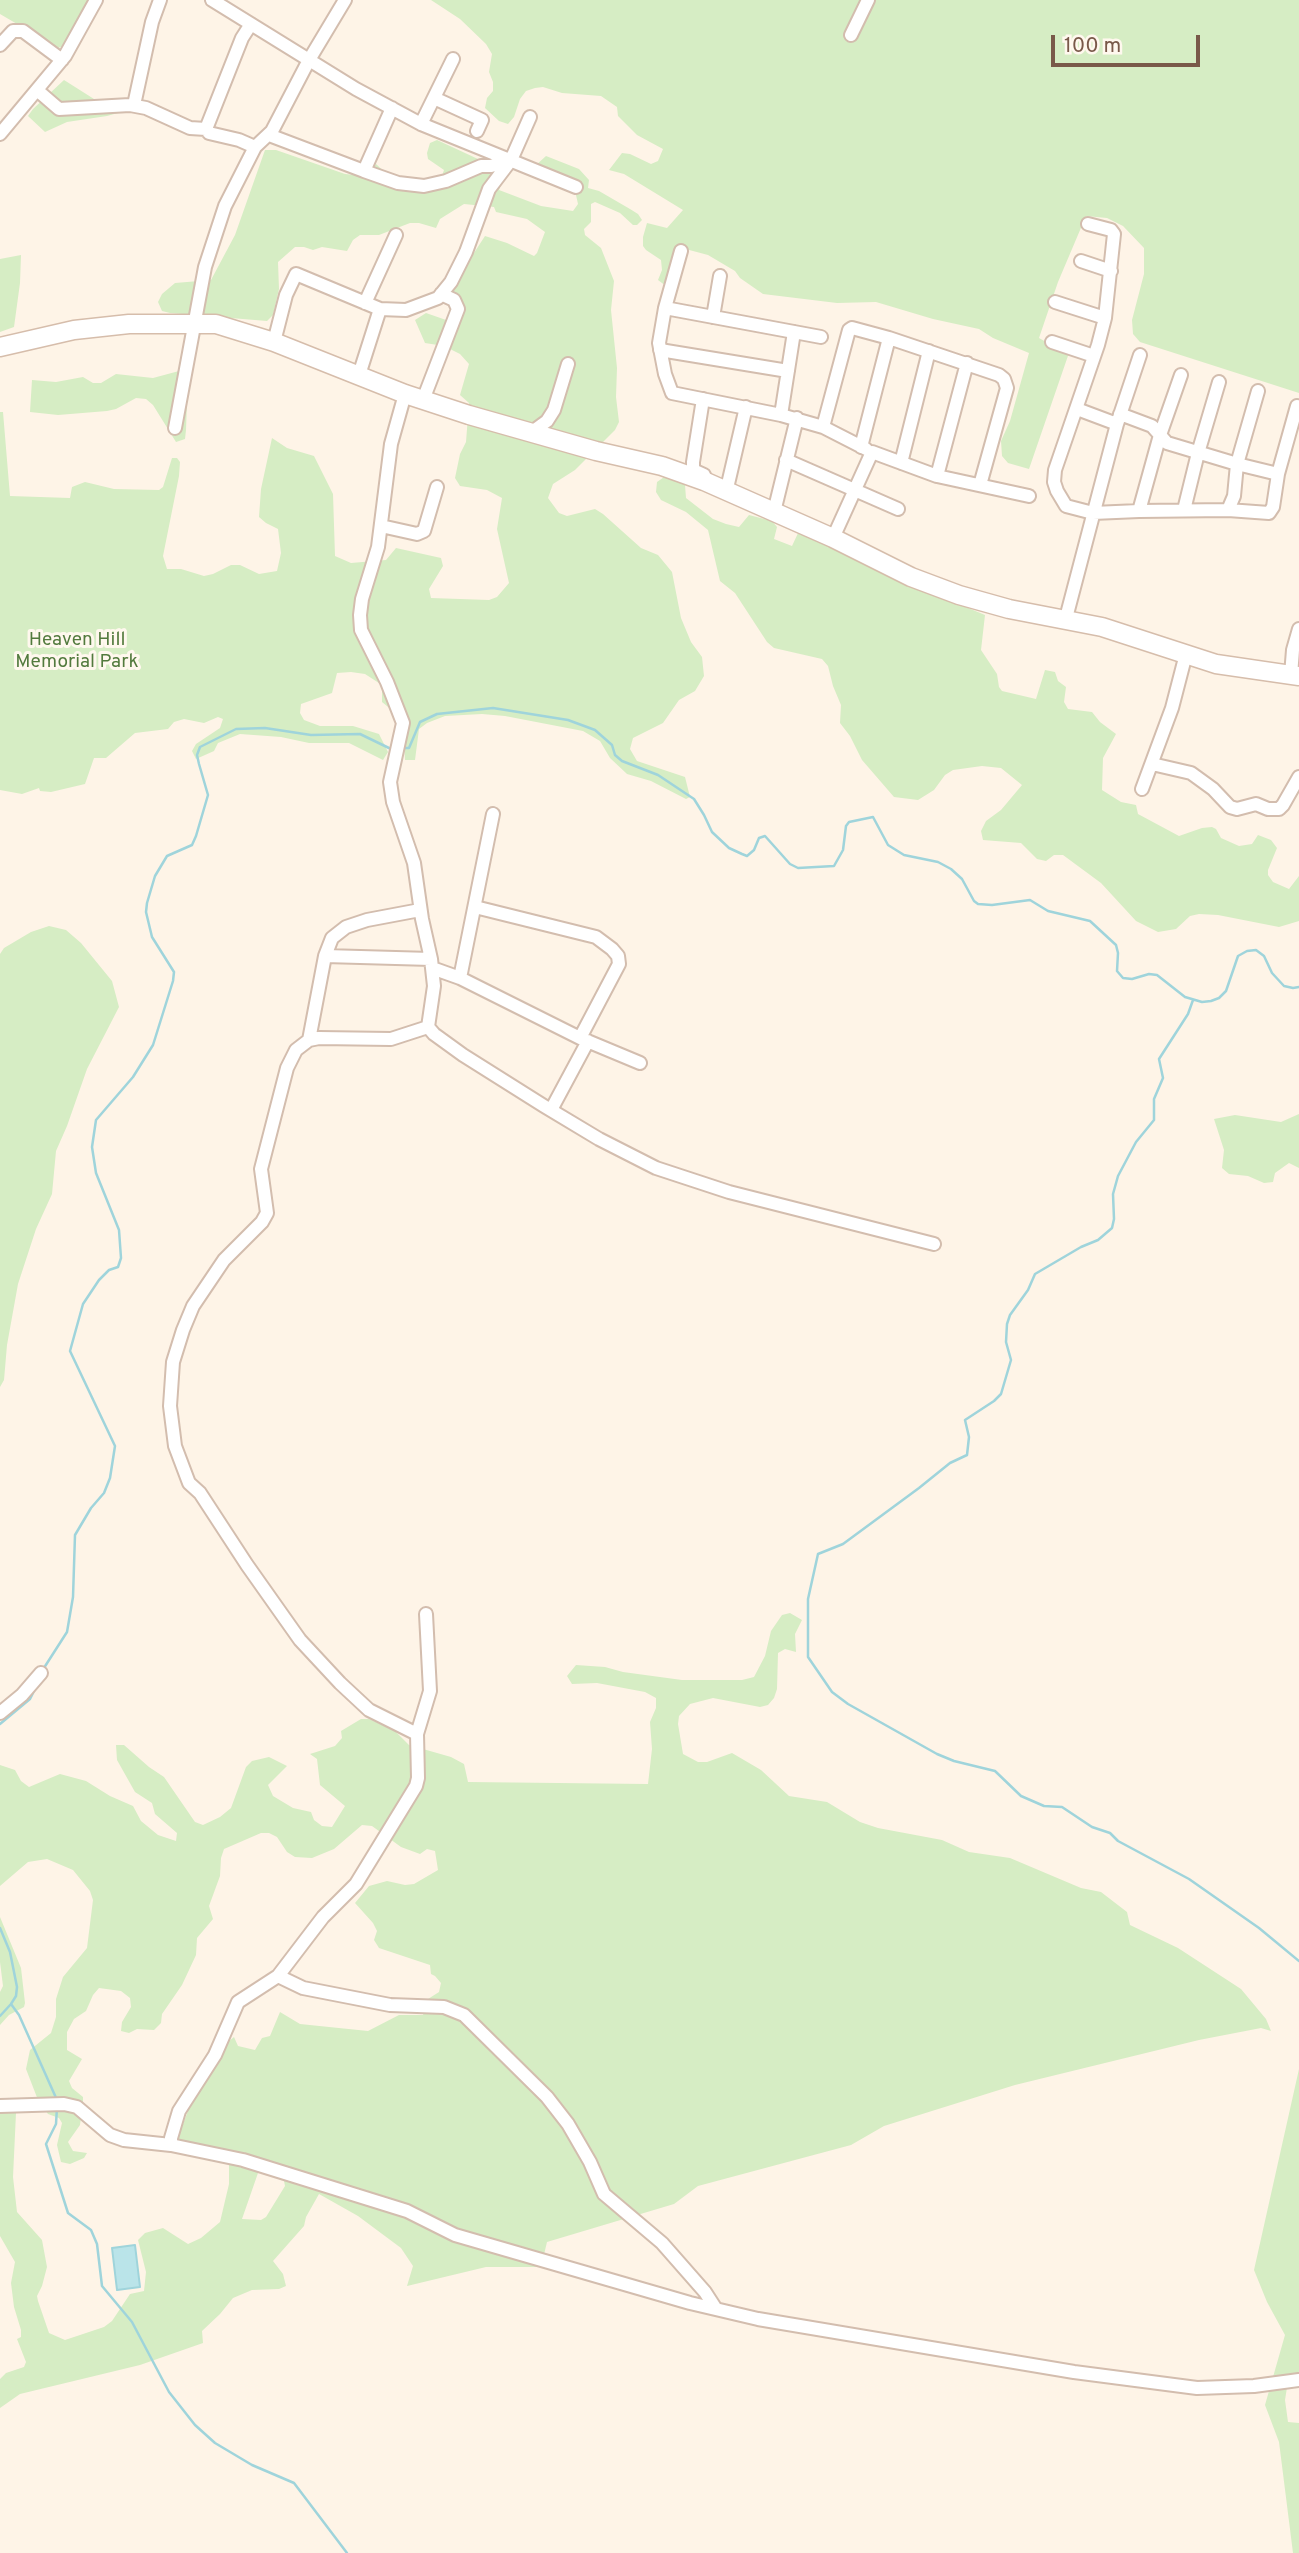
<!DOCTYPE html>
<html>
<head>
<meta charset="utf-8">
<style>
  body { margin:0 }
  #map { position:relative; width:1299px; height:2553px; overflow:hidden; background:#fef4e7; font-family:Overpass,sans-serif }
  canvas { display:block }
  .scale { position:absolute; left:1051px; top:35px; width:149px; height:32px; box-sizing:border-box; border:4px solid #795949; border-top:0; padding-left:9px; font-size:21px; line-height:24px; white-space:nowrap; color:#795949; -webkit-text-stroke:5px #fff8ee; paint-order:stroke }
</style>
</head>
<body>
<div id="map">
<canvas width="1299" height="2553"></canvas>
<div class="scale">100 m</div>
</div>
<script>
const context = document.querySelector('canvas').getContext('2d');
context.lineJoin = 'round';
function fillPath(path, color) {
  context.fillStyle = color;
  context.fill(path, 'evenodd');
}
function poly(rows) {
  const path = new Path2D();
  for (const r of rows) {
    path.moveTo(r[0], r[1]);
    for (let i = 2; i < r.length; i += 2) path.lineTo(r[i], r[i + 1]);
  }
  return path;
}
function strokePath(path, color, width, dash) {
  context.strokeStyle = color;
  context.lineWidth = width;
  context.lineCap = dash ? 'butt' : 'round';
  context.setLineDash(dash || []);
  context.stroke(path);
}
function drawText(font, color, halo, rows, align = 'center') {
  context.font = font + ' Overpass,sans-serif';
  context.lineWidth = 6;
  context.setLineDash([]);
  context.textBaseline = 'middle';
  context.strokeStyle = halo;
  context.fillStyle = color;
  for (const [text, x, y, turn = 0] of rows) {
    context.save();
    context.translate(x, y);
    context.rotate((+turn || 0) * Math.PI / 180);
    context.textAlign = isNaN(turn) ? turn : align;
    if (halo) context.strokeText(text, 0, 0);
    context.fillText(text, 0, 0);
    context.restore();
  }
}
const green = poly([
  [0,0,90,0,66,45,58,48,0,14],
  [431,0,1299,0,1299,393,1140,342,1133,334,1132,320,1144,274,1144,248,1123,226,1107,218,1086,216,1058,282,1039,338,1055,347,1070,350,1029,469,1008,463,1002,456,1001,441,1010,421,1029,353,993,338,979,329,933,319,876,302,837,303,763,294,740,278,735,271,708,255,678,247,666,286,658,280,662,270,661,260,646,250,643,246,643,237,647,223,667,228,683,210,624,174,609,170,622,153,630,154,651,164,658,161,663,149,637,135,618,116,617,107,601,96,562,93,543,87,535,88,526,91,520,99,514,117,508,124,499,121,485,108,487,98,493,91,493,82,489,72,492,54,486,44,460,19],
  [64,80,94,99,105,100,125,111,107,116,67,122,45,132,28,116,33,109],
  [437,140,506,172,499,190,541,206,573,211,578,204,576,195,564,190,535,166,546,156,579,169,589,180,588,188,599,191,630,209,638,214,642,220,637,225,633,225,620,213,595,202,591,204,591,222,584,229,585,235,601,248,614,281,611,310,617,368,616,397,619,422,615,430,575,470,553,484,548,498,559,513,567,516,595,509,603,514,641,548,658,555,672,572,681,618,691,642,702,657,704,676,695,691,679,700,663,723,633,738,630,749,637,761,685,777,690,797,686,799,651,781,627,774,610,758,600,741,583,731,505,716,482,714,445,716,427,723,419,729,415,760,405,760,404,742,393,711,382,702,382,685,365,674,351,672,337,673,332,693,301,704,300,713,304,720,320,726,353,726,379,734,388,752,383,760,349,743,309,743,281,737,240,734,218,743,214,751,196,759,192,751,196,744,220,728,223,719,218,717,204,723,184,719,174,722,168,729,135,733,106,758,94,758,85,784,51,792,40,791,39,788,22,794,0,790,0,412,3,412,10,496,70,498,72,487,85,482,114,489,159,490,163,487,172,458,177,458,180,462,179,476,163,556,167,569,181,569,204,576,213,574,231,565,240,565,259,574,277,571,281,553,278,529,266,523,259,517,261,489,272,438,287,448,314,456,333,494,335,556,351,563,386,560,396,548,441,558,443,566,429,589,431,598,489,600,497,597,509,583,497,529,502,498,487,490,460,486,455,478,460,454,466,442,469,403,460,395,469,364,460,354,444,346,425,343,415,320,426,313,449,321,457,316,462,302,453,292,455,282,485,236,507,243,534,256,537,253,545,232,527,219,496,212,494,207,464,204,440,219,436,228,419,223,410,223,379,235,360,235,353,240,347,251,322,247,313,250,304,247,295,247,278,262,279,289,273,315,267,321,170,313,162,311,158,302,162,294,175,283,211,280,235,235,265,150,276,150,345,174,365,176,376,164,391,178,393,189,414,192,437,190,444,170,428,159,427,153,430,143],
  [21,255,20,283,14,327,0,332,0,259],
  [179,371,188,374,186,430,185,439,176,442,153,405,146,399,136,398,116,409,107,411,58,415,30,412,32,380,56,382,83,377,93,383,101,383,116,374,153,378],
  [667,475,685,485,686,498,713,519,726,524,739,527,749,515,772,521,777,527,774,539,792,546,799,531,937,595,985,615,981,650,997,674,999,687,1002,691,1036,699,1045,670,1055,672,1058,681,1066,687,1064,702,1068,709,1092,712,1100,722,1116,734,1103,758,1102,790,1121,802,1136,805,1138,814,1179,836,1202,828,1212,827,1216,829,1221,838,1239,846,1252,844,1258,835,1271,840,1277,848,1268,870,1268,875,1273,882,1289,889,1299,876,1299,921,1279,927,1218,915,1199,914,1190,916,1176,929,1158,932,1136,921,1101,883,1063,855,1054,855,1046,861,1037,859,1021,843,983,840,981,831,986,821,1001,810,1022,785,1001,768,982,766,953,770,945,775,934,790,918,800,894,797,862,760,850,736,840,723,841,705,833,686,828,666,822,659,774,648,767,642,735,593,720,581,708,530,686,512,661,500,656,492,657,482],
  [49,926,66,930,81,943,112,981,119,1007,87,1069,67,1126,56,1151,52,1194,36,1229,18,1284,7,1345,4,1380,0,1387,0,954,4,948,31,932],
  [1299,1114,1299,1168,1289,1163,1275,1173,1273,1182,1264,1183,1248,1176,1229,1174,1222,1168,1224,1150,1214,1119,1235,1115,1281,1122],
  [790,1613,802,1620,795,1634,796,1652,785,1649,778,1653,777,1689,774,1698,768,1705,760,1707,713,1698,690,1704,679,1716,678,1724,683,1754,698,1762,707,1762,732,1753,761,1770,789,1796,827,1802,860,1822,878,1828,942,1840,969,1852,1010,1858,1081,1888,1101,1892,1127,1912,1130,1925,1178,1948,1241,1989,1266,2019,1271,2031,1261,2028,1199,2040,1015,2085,884,2126,851,2145,698,2186,674,2204,547,2242,541,2267,486,2267,407,2286,413,2266,401,2248,358,2216,319,2194,306,2217,304,2226,273,2261,283,2274,286,2286,279,2289,252,2290,233,2298,220,2314,202,2331,203,2343,140,2365,20,2394,0,2408,0,2379,6,2373,24,2367,26,2362,17,2339,21,2337,21,2330,14,2307,11,2283,15,2262,0,2236,0,2107,16,2113,13,2177,17,2212,42,2240,47,2267,42,2286,37,2296,38,2301,49,2333,65,2340,104,2327,112,2321,130,2294,144,2291,146,2272,138,2240,145,2233,163,2228,188,2244,201,2238,220,2222,229,2184,229,2163,173,2151,192,2100,223,2046,234,2037,238,2046,255,2050,262,2038,270,2036,280,2012,300,2024,368,2031,399,2015,423,2015,428,1999,439,1992,441,1983,435,1976,431,1974,430,1965,379,1948,374,1940,377,1931,373,1923,355,1903,369,1886,387,1881,405,1885,414,1884,438,1870,435,1851,427,1849,420,1854,401,1847,372,1826,362,1825,334,1849,312,1858,295,1857,287,1852,277,1837,269,1833,261,1833,224,1849,221,1858,220,1876,209,1906,213,1919,197,1938,196,1955,182,1985,162,2014,161,2023,154,2030,137,2029,129,2033,121,2031,122,2022,131,2007,130,1998,121,1991,99,1988,93,1995,86,2011,74,2019,67,2032,67,2050,82,2059,69,2081,72,2088,83,2097,83,2102,80,2125,68,2142,73,2151,87,2153,84,2158,70,2164,61,2162,57,2145,62,2123,59,2118,48,2114,38,2100,26,2069,30,2050,51,2033,56,2017,56,1999,63,1977,87,1948,93,1900,90,1891,73,1870,47,1859,28,1862,0,1886,0,1765,15,1770,21,1781,29,1787,60,1774,86,1781,110,1796,133,1806,141,1821,158,1835,176,1841,177,1833,155,1814,152,1803,135,1792,117,1760,116,1745,124,1745,149,1767,164,1777,195,1822,203,1825,220,1817,231,1808,246,1767,252,1761,269,1757,287,1766,268,1785,273,1796,293,1808,311,1812,314,1820,322,1826,332,1827,345,1806,320,1785,317,1759,310,1754,335,1746,342,1738,341,1731,361,1719,369,1719,395,1731,409,1745,451,1757,464,1764,468,1782,648,1784,652,1749,650,1722,656,1708,656,1698,645,1692,597,1683,572,1684,567,1676,576,1665,605,1667,623,1672,682,1680,742,1680,754,1677,765,1656,771,1631,782,1615],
  [269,2163,282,2171,285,2186,266,2217,261,2220,242,2219,258,2173],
  [0,1917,21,1968,25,2003,24,2007,9,2015,0,2025,0,1992,3,1986,0,1962],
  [1299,2069,1299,2373,1289,2375,1285,2400,1288,2422,1299,2423,1299,2553,1293,2553,1279,2442,1265,2405,1285,2335,1267,2302,1254,2270]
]);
const water = poly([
  [135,2245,140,2287,117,2290,112,2248,135,2245]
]);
const stream = poly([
  [401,748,409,748,420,722,437,714,493,708,568,720,595,730,612,745,615,755,622,761,658,775,694,799,704,815,712,832,729,848,742,854,747,856,754,850,759,838,765,836,790,864,798,868,834,866,843,850,846,826,849,822,873,817,888,845,904,855,938,862,951,869,962,879,974,901,978,904,992,905,1030,900,1048,911,1090,921,1116,945,1118,953,1117,971,1123,978,1132,979,1149,974,1157,975,1185,997,1202,1002,1211,1001,1219,998,1226,991,1238,956,1247,951,1256,950,1264,956,1272,973,1284,986,1293,988,1299,987],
  [1193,1000,1188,1014,1159,1059,1163,1078,1154,1099,1154,1120,1136,1142,1118,1176,1113,1194,1114,1219,1112,1228,1098,1240,1081,1247,1035,1274,1028,1290,1010,1315,1007,1324,1006,1342,1011,1360,1001,1394,994,1401,965,1420,969,1437,967,1455,950,1463,919,1488,843,1544,818,1554,808,1599,808,1657,832,1692,848,1704,937,1754,954,1761,995,1771,1021,1796,1044,1806,1062,1807,1092,1827,1110,1833,1118,1841,1189,1879,1259,1928,1299,1961],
  [42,1671,67,1632,73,1597,75,1535,91,1508,104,1493,110,1478,115,1446,70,1351,83,1304,99,1280,109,1270,118,1267,121,1258,119,1230,96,1173,92,1147,96,1120,133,1077,153,1045,173,981,174,972,152,937,146,912,147,903,155,876,167,856,192,845,196,836,208,795,199,764,197,755,200,747,236,729,265,728,311,735,360,734,391,749],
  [0,1724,30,1699,36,1687],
  [0,1928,10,1952,17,1987,16,1996,11,2004,0,2016],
  [11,2004,19,2015,57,2100],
  [57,2107,56,2124,46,2144,68,2213,91,2230,97,2244,102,2286,132,2322,169,2392,195,2425,215,2443,252,2465,294,2483,347,2553]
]);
const street = poly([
  [212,0,356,89,421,124,576,187],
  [851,35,868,0],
  [0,45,13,31,23,31,62,60],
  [37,90,59,109,130,105,146,108,190,128,206,129,242,38,251,24],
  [434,98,482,120,477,131],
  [134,105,152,22,160,0],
  [421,124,453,59],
  [206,129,209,133,239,140,255,147],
  [0,134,65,56,96,0],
  [269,135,364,171,392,108],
  [364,171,398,183,424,186,446,181,481,166,491,166,511,160],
  [1088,224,1111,230,1114,234,1105,318,1098,345,1055,470,1054,482,1057,491,1066,506,1093,513,1139,511,1160,435,1181,375],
  [681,251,665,308,821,337],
  [1081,261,1111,271],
  [1055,302,1105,318],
  [365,303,396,235],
  [665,308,659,343,665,374,672,393,781,415,823,427,849,330,852,328,889,338,999,375,1004,379,1007,388,980,485],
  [713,317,720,276],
  [274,342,286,295,296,274,380,309,406,310,438,298,451,282,466,252,489,189,511,160,530,117],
  [1052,342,1094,356],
  [660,350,788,371],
  [359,375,380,309],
  [405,394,391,444,378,547,362,599,360,615,361,630,387,682,403,723,390,782,393,802,414,863,422,919,431,959,434,986,428,1027,391,1039,319,1038,309,1040,296,1050,287,1068,261,1169,267,1213,262,1222,224,1260,193,1306,183,1330,173,1362,170,1406,175,1446,189,1483,200,1493,247,1565,300,1640,340,1683,369,1710,417,1734,418,1778,416,1786,356,1884,323,1917,278,1976,238,2002,215,2055,179,2111,171,2138,171,2145,243,2160,407,2211,455,2235,690,2303,758,2319,1074,2372,1197,2388,1254,2386,1299,2380],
  [703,399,693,462,693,470,704,475],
  [423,400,458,309,454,300,441,294],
  [1077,409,1117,424],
  [1120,414,1152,426,1167,443,1237,464,1278,474],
  [781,415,794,332],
  [823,427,866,449],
  [175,428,205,267,225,206,255,147,272,131,309,60,345,0],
  [532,432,547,421,554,410,568,364],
  [861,447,889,338],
  [786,460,898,509],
  [901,463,929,351],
  [937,476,967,363],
  [728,484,746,407],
  [1184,510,1198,453,1219,382],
  [1228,510,1234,496,1237,464,1258,391],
  [1139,511,1228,510,1269,513,1273,507,1278,474,1297,406],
  [774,512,797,418],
  [381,526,417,534,424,531,437,487],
  [833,538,872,452,937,476,1029,496],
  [1066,618,1117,424,1140,355],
  [1291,675,1293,650,1299,629],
  [1152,764,1191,773,1213,789,1230,807,1237,809,1256,804,1268,809,1279,809,1283,805,1299,777],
  [1142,789,1172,708,1186,654],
  [475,907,596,937,612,949,618,956,619,964,580,1038],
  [325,956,431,959],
  [432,968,460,978,580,1038,640,1063],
  [460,978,493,814],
  [428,1027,434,1034,463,1055,544,1106,599,1139,656,1168,729,1192,934,1244],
  [309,1040,325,956,332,938,346,927,367,920,420,910],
  [551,1110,588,1041],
  [0,1713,22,1695,41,1673],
  [417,1734,430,1691,426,1614],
  [278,1976,303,1988,390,2005,444,2007,464,2015,547,2097,568,2124,590,2162,604,2194,662,2243,705,2292,716,2309],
  [0,2106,64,2104,77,2107,110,2135,124,2140,171,2145]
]);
const secondary = poly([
  [0,347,74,330,129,324,216,324,274,342,405,394,469,415,596,451,662,466,704,481,833,538,911,577,959,595,1009,609,1102,627,1216,664,1299,676]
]);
const parkNames = [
  ["Heaven Hill",77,641],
  ["Memorial Park",77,663]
];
fillPath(green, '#d6edc4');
fillPath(water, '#bae4e9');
strokePath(water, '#9fd4db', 2);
strokePath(stream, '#9fd4db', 2.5);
strokePath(street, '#d3bdae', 16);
strokePath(secondary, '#d6bdab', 21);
strokePath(street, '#fff', 12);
strokePath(secondary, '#fff', 18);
drawText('19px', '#527a3d', '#fff8ee', parkNames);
</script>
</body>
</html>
